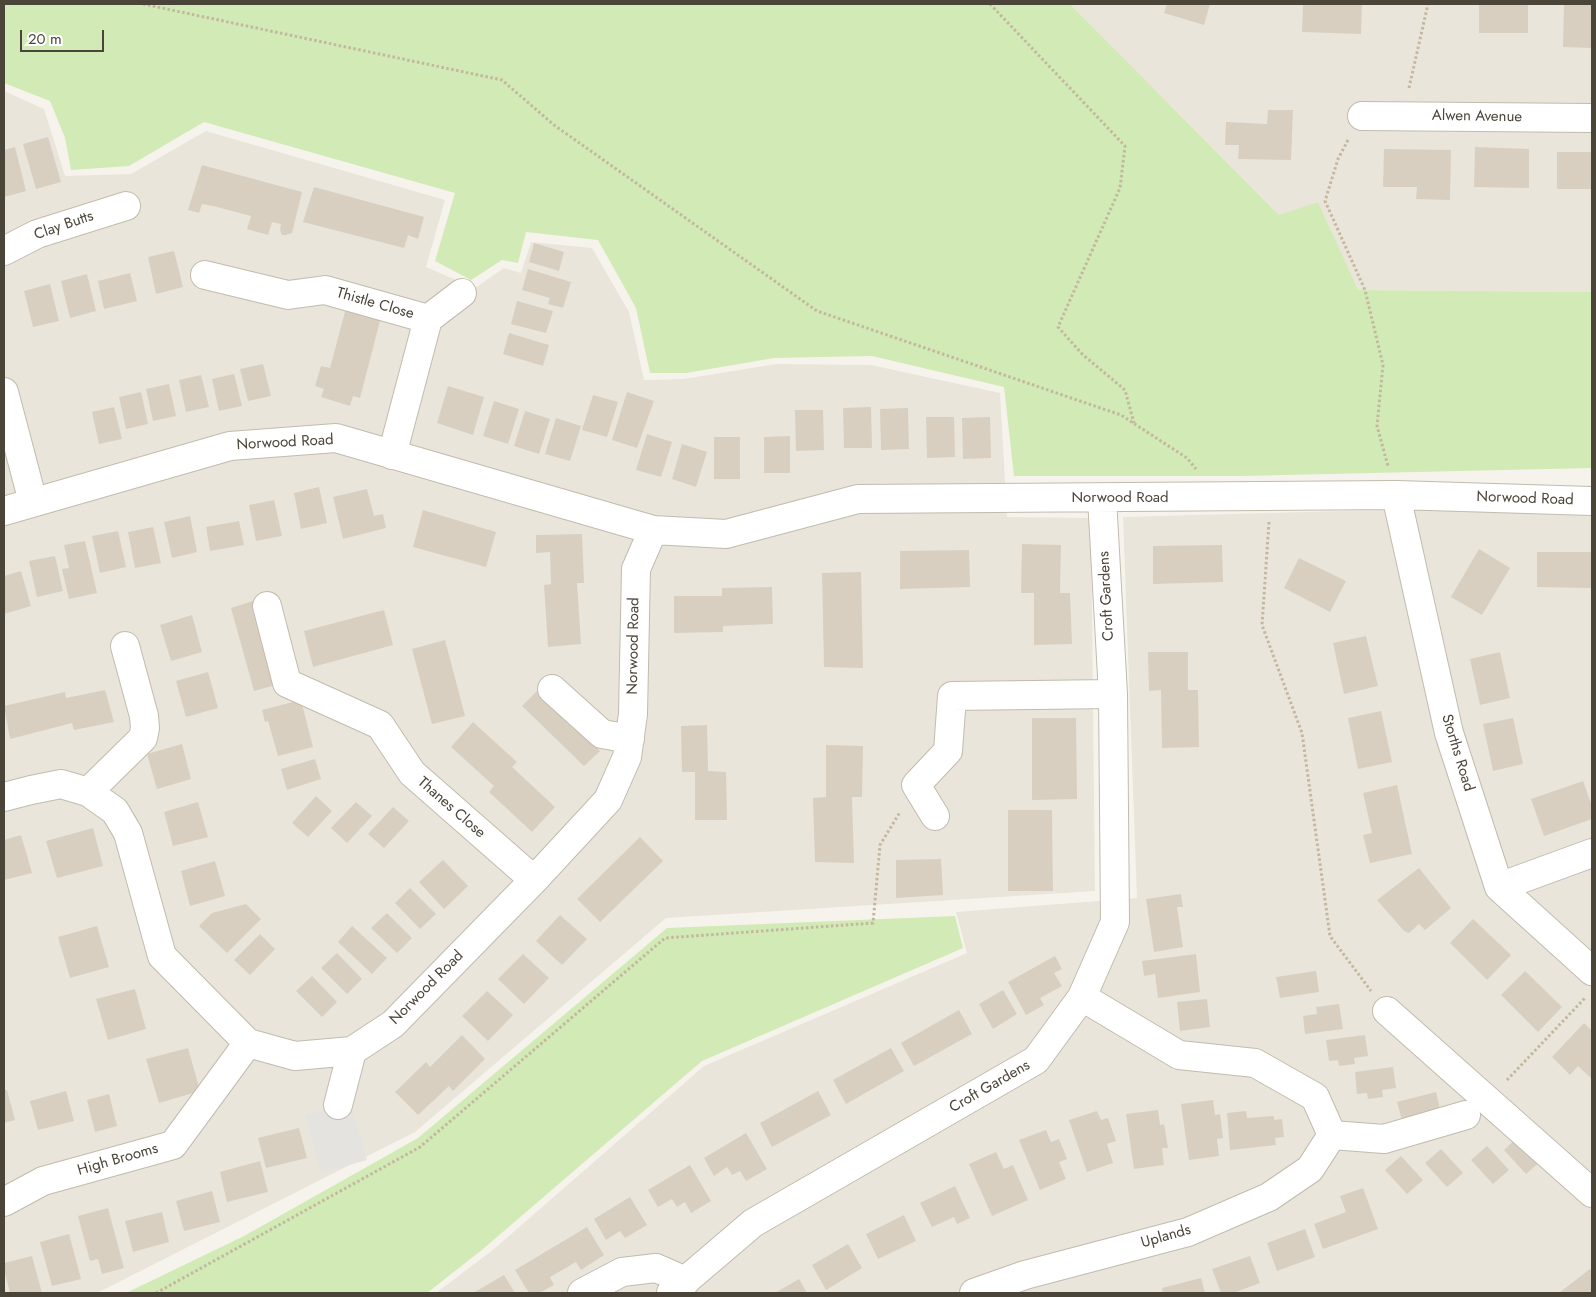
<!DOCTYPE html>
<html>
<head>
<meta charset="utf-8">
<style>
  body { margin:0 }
  #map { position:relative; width:1596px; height:1297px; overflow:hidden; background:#f6f3ec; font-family:Jost,sans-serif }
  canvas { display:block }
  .frame { position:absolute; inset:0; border:5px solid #4b4439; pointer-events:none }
  .scale { position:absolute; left:20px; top:30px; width:84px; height:22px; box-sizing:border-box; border:2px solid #4b4439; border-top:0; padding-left:6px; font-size:15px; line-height:18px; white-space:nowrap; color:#4b4439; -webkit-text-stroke:4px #fff; paint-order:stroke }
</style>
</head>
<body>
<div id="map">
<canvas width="1596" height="1297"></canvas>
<div class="frame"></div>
<div class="scale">20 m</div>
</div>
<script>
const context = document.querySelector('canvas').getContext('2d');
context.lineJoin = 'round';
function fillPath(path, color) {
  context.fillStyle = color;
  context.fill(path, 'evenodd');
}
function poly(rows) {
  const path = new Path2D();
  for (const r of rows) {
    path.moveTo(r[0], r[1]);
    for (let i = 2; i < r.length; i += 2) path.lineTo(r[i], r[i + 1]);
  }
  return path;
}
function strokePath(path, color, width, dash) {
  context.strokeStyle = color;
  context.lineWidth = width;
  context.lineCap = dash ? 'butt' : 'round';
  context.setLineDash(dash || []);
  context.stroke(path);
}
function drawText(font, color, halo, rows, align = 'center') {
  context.font = font + ' Jost,sans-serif';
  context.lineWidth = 4.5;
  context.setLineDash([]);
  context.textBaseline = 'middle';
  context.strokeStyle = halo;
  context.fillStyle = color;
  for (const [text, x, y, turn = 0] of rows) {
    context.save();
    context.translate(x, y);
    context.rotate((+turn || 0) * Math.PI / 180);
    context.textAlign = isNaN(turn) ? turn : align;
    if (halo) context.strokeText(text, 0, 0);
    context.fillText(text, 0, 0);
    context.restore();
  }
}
const residential = poly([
  [1070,4,1592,4,1592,292,1357,290,1318,202,1280,216],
  [4,91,44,109,65,176,131,174,206,131,445,200,426,267,475,288,504,268,521,273,531,242,592,248,629,312,644,380,684,379,776,364,871,365,1000,393,1007,517,1091,518,1095,891,666,918,415,1132,97,1293,4,1293],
  [1414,509,1592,512,1592,1293,436,1293,494,1249,704,1066,967,953,956,912,1137,898,1123,517]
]);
const green = poly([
  [4,4,1070,4,1279,215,1318,202,1358,290,1592,292,1592,468,1241,476,1014,476,1004,387,872,356,774,358,686,373,650,373,636,308,598,240,526,232,518,263,502,260,471,280,435,261,455,193,204,122,129,166,71,170,65,138,50,101,4,83],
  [955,916,963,948,702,1061,483,1249,427,1293,126,1293,244,1236,418,1138,667,928]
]);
const parking = poly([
  [350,1102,367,1160,321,1173,305,1115]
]);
const building = poly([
  [1167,4,1210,4,1204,25,1164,13],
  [1303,4,1362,4,1361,34,1302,32],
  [1479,4,1528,4,1528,33,1479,33],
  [1564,4,1592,4,1592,48,1563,47],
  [1268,110,1293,110,1291,160,1238,159,1239,145,1225,145,1226,122,1267,124],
  [48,137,61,182,36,189,23,144],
  [15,147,26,191,4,197,4,150],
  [1475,147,1529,149,1529,188,1474,187],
  [1384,149,1451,150,1450,200,1416,199,1417,187,1383,187],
  [1557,152,1592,152,1592,189,1557,189],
  [202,165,302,192,292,233,286,235,282,235,280,230,281,224,272,222,268,235,247,229,251,216,213,206,202,204,199,213,188,210],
  [314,187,424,217,418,239,408,235,404,248,303,222],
  [534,243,564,252,559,271,529,262],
  [174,251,183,287,156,294,148,257],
  [528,269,571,282,563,308,548,304,550,298,522,290],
  [130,273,137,301,104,309,98,281],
  [87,274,96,311,70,318,61,281],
  [50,284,59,321,33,327,24,291],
  [517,301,553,311,546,333,511,324],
  [346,308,381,317,360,398,353,396,350,406,321,397,324,389,315,386,321,366,330,368],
  [509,333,549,345,543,366,503,354],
  [263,364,271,396,248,401,240,369],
  [234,374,242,406,219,411,212,379],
  [201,375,209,407,186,412,179,380],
  [169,384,176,416,153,421,146,389],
  [448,386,484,397,473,435,437,423],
  [141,392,148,424,126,429,119,397],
  [627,392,654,401,637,448,612,440],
  [593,395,618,402,607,437,582,430],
  [494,401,519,409,508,444,483,436],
  [114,407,122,439,99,444,92,412],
  [871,407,872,448,844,448,843,408],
  [908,408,909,449,881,450,880,409],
  [795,410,823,410,824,450,796,451],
  [525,411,550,419,539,454,514,446],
  [926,417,954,417,955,457,927,458],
  [990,417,991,458,963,459,962,418],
  [556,418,581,426,570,461,545,454],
  [647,434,672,442,661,477,636,470],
  [790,436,790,473,764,473,764,437],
  [714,437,740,437,740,479,714,479],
  [682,444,707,452,696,487,672,479],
  [319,487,327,523,301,529,294,493],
  [367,489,374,516,383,514,386,528,343,539,333,497],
  [274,500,282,536,256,541,249,505],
  [423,510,496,532,486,567,413,547],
  [190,516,197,552,172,558,164,522],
  [239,521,244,545,210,551,206,527],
  [153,527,161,563,135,568,128,532],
  [118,531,126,567,100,573,92,536],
  [582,534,584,583,577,583,581,644,548,647,544,585,551,584,550,552,536,553,536,535],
  [85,541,97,593,69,599,62,569,69,568,64,545],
  [1022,544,1061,545,1060,593,1070,593,1072,644,1034,645,1034,593,1021,593],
  [1222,545,1223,582,1153,584,1153,546],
  [1479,549,1510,568,1482,615,1451,597],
  [969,550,970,587,900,589,900,551],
  [1537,552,1592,552,1592,588,1537,587],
  [55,556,63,591,37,597,29,561],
  [1299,558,1346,581,1330,612,1284,588],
  [21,571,31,606,4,614,4,576],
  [861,572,863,668,824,667,822,573],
  [772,587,773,624,723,626,723,632,674,633,674,596,722,596,722,588],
  [253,601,276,685,254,691,231,608],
  [384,610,393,645,313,667,304,631],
  [192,615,202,652,171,661,160,625],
  [1366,636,1378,686,1344,694,1333,643],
  [445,640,465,716,432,724,412,649],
  [1148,652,1188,652,1188,690,1198,690,1199,747,1162,748,1161,690,1149,691],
  [1500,652,1510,698,1480,705,1470,659],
  [208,672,218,708,186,717,176,681],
  [105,690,114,722,74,730,72,723,10,739,4,706,65,692,66,698],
  [538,690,600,751,584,766,522,706],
  [301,700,313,747,278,756,268,721,265,722,262,710],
  [1381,711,1392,762,1358,769,1348,718],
  [1032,718,1076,718,1077,799,1032,800],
  [1513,718,1523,764,1493,771,1483,724],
  [473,722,517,762,512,767,555,807,532,832,489,792,494,786,451,747],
  [707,725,708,771,726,772,727,820,695,820,695,772,682,772,681,726],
  [182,744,191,779,157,789,147,754],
  [826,745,863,746,862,797,852,797,854,863,815,862,813,798,826,797],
  [315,759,321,779,287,790,281,769],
  [1583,781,1592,806,1592,819,1544,836,1531,799],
  [1397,785,1412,854,1370,863,1363,835,1372,833,1363,793],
  [316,796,332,811,308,837,292,823],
  [198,802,208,837,173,846,164,812],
  [356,802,372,816,347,843,331,828],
  [393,807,409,821,384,848,368,834],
  [1008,810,1052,810,1053,891,1008,891],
  [93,828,103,866,57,878,46,841],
  [21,835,32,873,4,880,4,840],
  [640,837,663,861,600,922,577,899],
  [941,859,943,895,896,898,896,860],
  [443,860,468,886,444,909,419,882],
  [215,861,225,896,190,906,181,871],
  [1419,868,1451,908,1425,930,1419,924,1409,933,1404,931,1377,900],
  [410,888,436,914,420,929,395,903],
  [1181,894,1183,907,1177,907,1183,947,1154,952,1146,899],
  [246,904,261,919,227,953,199,926,212,913],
  [387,913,412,938,397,953,371,928],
  [560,915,587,939,562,965,536,941],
  [1473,919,1511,955,1487,980,1450,943],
  [97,926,109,967,70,978,58,937],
  [352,926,387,958,372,974,338,942],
  [260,934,275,949,250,975,234,960],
  [337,953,362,979,347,994,321,968],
  [523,954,549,978,524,1004,498,979],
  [1196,954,1200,992,1158,998,1155,974,1144,976,1142,961],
  [1055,956,1062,969,1054,973,1062,986,1040,998,1044,1005,1026,1015,1008,982],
  [1316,971,1319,992,1280,998,1276,977],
  [1525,971,1562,1007,1538,1032,1501,995],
  [312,976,337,1002,322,1017,296,991],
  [135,989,146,1029,108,1040,96,999],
  [1003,990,1017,1014,993,1029,979,1004],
  [487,991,513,1015,488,1041,462,1016],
  [1207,999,1210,1027,1180,1031,1177,1002],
  [1339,1004,1343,1029,1305,1034,1303,1016,1317,1014,1316,1007],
  [959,1010,972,1034,914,1066,901,1043],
  [1584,1023,1592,1031,1592,1079,1578,1066,1570,1075,1552,1057],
  [462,1035,485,1059,453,1091,449,1086,418,1115,395,1092,426,1062,430,1067],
  [1365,1035,1368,1056,1354,1058,1355,1064,1339,1066,1338,1060,1329,1061,1326,1040],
  [188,1048,200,1091,159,1103,146,1059],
  [891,1048,904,1071,846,1104,833,1080],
  [1393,1067,1396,1088,1382,1090,1383,1097,1368,1099,1367,1093,1357,1094,1355,1072],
  [4,1090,7,1090,15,1120,4,1123],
  [66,1091,74,1121,38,1130,30,1101],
  [818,1091,831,1115,772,1147,760,1123],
  [1436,1092,1440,1109,1402,1120,1397,1102],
  [109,1094,117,1126,95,1132,87,1100],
  [1213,1100,1215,1115,1220,1114,1223,1138,1217,1139,1219,1156,1189,1160,1181,1104],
  [1158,1110,1160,1125,1164,1124,1168,1148,1162,1148,1164,1165,1134,1169,1126,1114],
  [1097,1111,1101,1120,1108,1118,1116,1141,1107,1144,1113,1163,1087,1172,1069,1120],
  [1246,1111,1247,1118,1274,1116,1274,1120,1282,1119,1284,1137,1275,1138,1276,1145,1230,1150,1227,1113],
  [299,1128,307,1158,266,1168,258,1138],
  [1046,1130,1051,1142,1059,1139,1067,1159,1059,1162,1066,1179,1040,1190,1019,1140],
  [746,1133,767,1169,746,1181,740,1171,732,1175,727,1167,714,1176,704,1158],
  [1520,1135,1542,1160,1526,1174,1504,1150],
  [1487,1146,1509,1170,1493,1184,1471,1160],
  [1441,1149,1463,1173,1447,1187,1425,1163],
  [996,1152,1004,1169,1013,1165,1028,1200,992,1216,969,1164],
  [1401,1156,1423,1180,1407,1194,1385,1170],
  [260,1161,268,1192,227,1202,220,1172],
  [690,1165,711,1201,691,1213,685,1202,677,1207,672,1199,658,1207,648,1190],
  [955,1186,970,1218,957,1224,954,1217,932,1227,920,1203],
  [1363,1188,1378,1229,1323,1249,1314,1224,1346,1212,1340,1196],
  [212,1191,220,1222,184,1231,176,1201],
  [630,1197,647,1225,625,1238,620,1231,606,1240,594,1219],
  [108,1208,124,1268,102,1274,98,1259,90,1261,78,1216],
  [162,1212,169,1242,133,1252,125,1221],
  [904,1215,916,1241,878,1259,866,1234],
  [587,1227,604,1255,581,1270,576,1262,550,1277,554,1285,539,1293,529,1293,515,1270],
  [1305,1229,1315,1257,1277,1271,1267,1243],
  [69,1234,81,1279,52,1286,40,1242],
  [848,1244,862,1268,826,1290,812,1265],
  [32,1256,42,1293,10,1293,4,1269,4,1263],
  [1250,1256,1260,1283,1233,1293,1221,1293,1212,1269],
  [1590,1269,1592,1272,1592,1293,1559,1293],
  [504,1275,515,1293,473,1293],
  [1201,1278,1205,1293,1163,1293,1162,1288],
  [799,1279,807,1293,775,1293]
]);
const path = poly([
  [143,4,502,80,554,125,817,311,1121,415,1187,458,1196,469],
  [990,4,1125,146,1120,188,1058,327,1082,354,1125,390,1134,423],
  [1409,88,1428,4],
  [1348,140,1338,159,1325,201,1365,290,1383,365,1377,426,1388,466],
  [1269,522,1262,625,1302,733,1330,936,1371,991],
  [1507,1080,1585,998],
  [156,1293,420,1147,665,938,873,923,880,845,900,812]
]);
const minor = poly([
  [1362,116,1592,118],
  [4,251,37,234,126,206],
  [205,275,288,295,325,290,428,319,392,455],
  [428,319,462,293],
  [4,392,33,502],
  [1396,495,1449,733,1499,887,1592,971],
  [4,511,230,446,336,438,653,530,726,534,858,499,1396,495,1592,501],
  [267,606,287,683,380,725,412,773,534,880],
  [552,689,602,734,630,739],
  [88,792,143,738,145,728,144,716,125,646],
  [4,797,31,790,61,784,88,792,115,811,128,833,162,956,248,1043,295,1056,352,1051,393,1024,534,880,608,800,627,757,633,714,636,569,653,530],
  [935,816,916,785,948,751,952,696,1113,694],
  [1499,887,1592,853],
  [1387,1011,1592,1193],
  [338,1105,352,1051],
  [1332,1135,1384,1139,1466,1115],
  [4,1202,43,1181,173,1145,248,1043],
  [582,1293,622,1272,656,1268,686,1281],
  [671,1293,753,1223,1036,1060,1082,997,1115,922,1113,694,1102,498],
  [974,1293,1025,1275,1188,1232,1269,1197,1310,1169,1332,1135,1315,1097,1255,1063,1179,1055,1082,997]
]);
const streetNames = [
  ["Alwen Avenue",1477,117,1],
  ["Clay Butts",64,226,-19],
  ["Thistle Close",375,304,16],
  ["Norwood Road",285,443,-3],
  ["Norwood Road",1120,498],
  ["Norwood Road",1525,499,2],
  ["Croft Gardens",1107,596,-93],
  ["Norwood Road",634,646,-89],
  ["Storths Road",1457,753,73],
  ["Thanes Close",451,808,41],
  ["Norwood Road",427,988,-45],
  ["Croft Gardens",990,1087,-30],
  ["High Brooms",118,1160,-16],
  ["Uplands",1166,1237,-16]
];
fillPath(residential, '#eae5da');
fillPath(green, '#d2eab5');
fillPath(parking, '#e5e3e0');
fillPath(building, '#d8cfc1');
strokePath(minor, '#c2bbae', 30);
strokePath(path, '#c4b79f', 3, [2.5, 2.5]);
strokePath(minor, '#fff', 28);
drawText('15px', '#4b4439', '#fff', streetNames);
</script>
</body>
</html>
